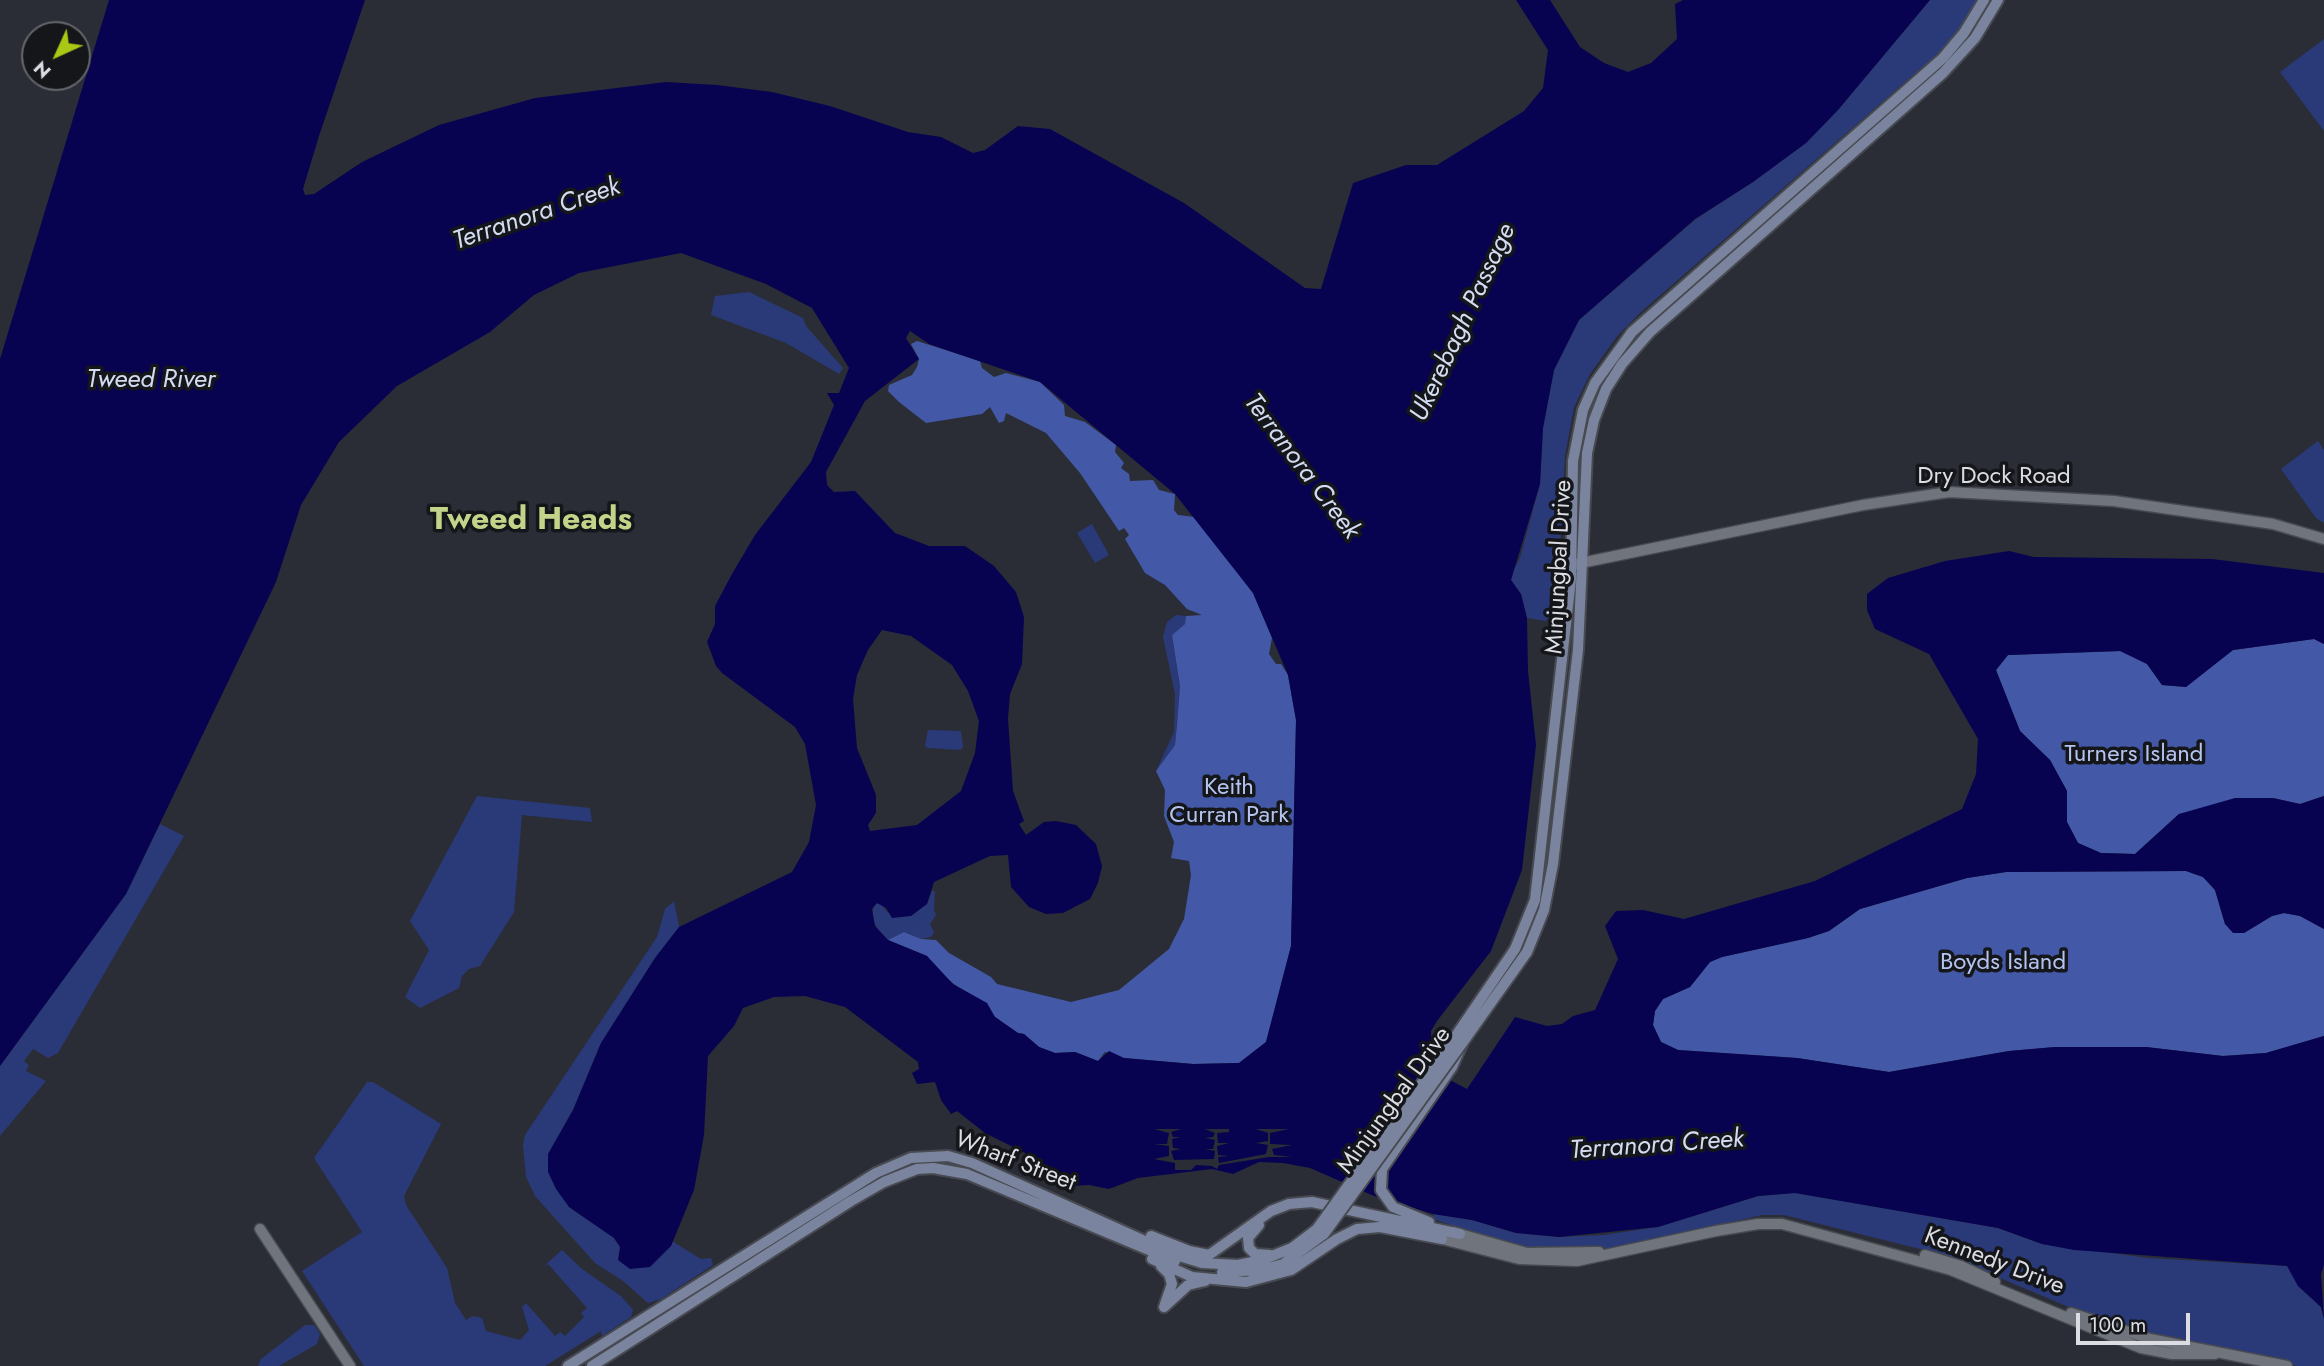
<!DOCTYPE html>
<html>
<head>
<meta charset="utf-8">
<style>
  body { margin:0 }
  #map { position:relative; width:2324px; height:1366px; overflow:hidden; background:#2a2d36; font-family:Jost,sans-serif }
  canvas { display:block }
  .north { position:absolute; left:21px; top:21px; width:70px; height:70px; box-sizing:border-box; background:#14161a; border:2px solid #64666a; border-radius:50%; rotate:225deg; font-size:19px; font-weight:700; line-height:28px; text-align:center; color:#dbdde3 }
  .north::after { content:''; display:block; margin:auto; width:24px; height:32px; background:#abc716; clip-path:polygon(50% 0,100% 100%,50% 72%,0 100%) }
  .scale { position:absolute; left:2076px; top:1313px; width:114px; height:32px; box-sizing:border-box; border:4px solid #dbdde3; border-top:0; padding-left:9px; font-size:21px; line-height:24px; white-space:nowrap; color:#dbdde3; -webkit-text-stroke:5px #14161a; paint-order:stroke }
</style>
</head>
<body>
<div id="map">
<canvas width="2324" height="1366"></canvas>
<div class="north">N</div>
<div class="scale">100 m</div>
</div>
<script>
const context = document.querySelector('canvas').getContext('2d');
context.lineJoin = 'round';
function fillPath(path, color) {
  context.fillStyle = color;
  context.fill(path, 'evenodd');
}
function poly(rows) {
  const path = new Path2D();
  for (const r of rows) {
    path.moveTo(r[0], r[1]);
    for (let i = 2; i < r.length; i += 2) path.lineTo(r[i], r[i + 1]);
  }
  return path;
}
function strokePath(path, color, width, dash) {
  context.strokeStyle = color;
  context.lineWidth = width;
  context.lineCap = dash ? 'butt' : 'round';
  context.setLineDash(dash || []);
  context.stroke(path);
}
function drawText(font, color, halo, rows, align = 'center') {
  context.font = font + ' Jost,sans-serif';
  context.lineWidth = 7;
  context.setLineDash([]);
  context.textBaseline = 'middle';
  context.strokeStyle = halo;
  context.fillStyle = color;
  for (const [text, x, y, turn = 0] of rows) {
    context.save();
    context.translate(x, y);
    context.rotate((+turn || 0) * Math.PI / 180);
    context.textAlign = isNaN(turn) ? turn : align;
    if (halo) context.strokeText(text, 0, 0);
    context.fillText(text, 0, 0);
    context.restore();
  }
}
const green = poly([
  [1930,0,1979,0,1951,42,1641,312,1618,335,1590,374,1574,407,1565,456,1557,606,1546,621,1527,618,1521,594,1511,580,1513,571,1520,558,1540,484,1543,428,1554,370,1579,320,1696,219,1753,182,1806,143,1838,110],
  [2324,39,2324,131,2280,72],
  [749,292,803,318,806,326,843,368,839,374,786,343,711,315,715,296],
  [2318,441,2324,450,2324,523,2316,518,2281,469],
  [1092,524,1109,555,1095,563,1077,533],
  [1176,615,1186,616,1185,624,1172,635,1180,686,1175,745,1156,771,1174,732,1175,694,1163,637,1167,622],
  [928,730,961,731,963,747,960,750,927,748,925,745],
  [477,796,590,808,592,822,522,815,514,912,480,966,469,969,462,976,459,988,420,1008,405,997,429,950,410,921],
  [160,824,184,836,58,1053,48,1058,33,1049,24,1061,29,1065,26,1071,46,1081,0,1136,0,1066,126,894],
  [932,891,935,891,934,910,936,915,930,924,934,933,931,937,921,939,904,932,888,940,880,933,872,918,874,904,880,903,888,913,927,904],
  [674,901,679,927,655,958,601,1043,573,1110,548,1154,569,1207,614,1238,620,1247,671,1246,672,1241,701,1259,711,1258,713,1265,661,1299,648,1303,623,1281,595,1263,535,1196,526,1177,523,1145,525,1135,657,937,665,909],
  [367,1082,373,1082,441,1124,404,1196,406,1205,447,1268,455,1303,466,1320,473,1316,482,1318,486,1331,520,1340,529,1330,522,1307,526,1303,555,1336,560,1332,565,1336,584,1317,581,1313,587,1308,548,1264,543,1267,562,1250,582,1269,621,1296,633,1310,631,1317,602,1336,601,1331,545,1366,364,1366,302,1271,362,1232,314,1158],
  [1795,1193,1998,1228,2042,1244,2149,1258,2288,1266,2298,1286,2321,1307,2324,1319,2324,1366,2296,1366,2272,1356,2193,1347,2090,1316,1948,1256,1784,1215,1762,1215,1620,1248,1540,1250,1494,1240,1433,1219,1433,1214,1472,1220,1516,1233,1559,1237,1603,1235,1658,1227,1758,1196],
  [305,1325,314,1325,320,1334,317,1344,279,1366,258,1366,261,1359]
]);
const forest = poly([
  [917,341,980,361,982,368,994,377,1006,373,1040,382,1064,405,1065,416,1085,422,1116,445,1115,452,1124,463,1121,468,1129,474,1130,481,1153,480,1159,490,1175,494,1174,510,1178,515,1195,517,1253,593,1272,638,1269,654,1276,664,1281,664,1288,675,1296,720,1291,946,1266,1042,1239,1063,1193,1064,1124,1058,1105,1052,1098,1061,1075,1052,1055,1053,1039,1047,1024,1034,1018,1033,995,1017,944,976,927,956,888,940,904,932,921,939,936,940,949,953,991,977,997,984,1071,1002,1119,990,1169,949,1184,919,1191,875,1189,861,1171,858,1174,842,1164,816,1165,790,1156,771,1175,745,1177,724,1180,686,1172,635,1185,624,1186,616,1202,615,1187,609,1165,585,1145,573,1125,539,1129,535,1124,528,1119,531,1080,473,1046,433,1006,413,1004,421,999,423,990,407,982,414,926,423,899,402,888,391,889,385,912,375,917,367,919,359,911,344],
  [2314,639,2324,644,2324,796,2300,804,2273,798,2179,814,2135,854,2101,853,2078,843,2067,822,2067,791,2050,760,2020,731,1996,670,2008,655,2121,651,2147,664,2162,685,2186,687,2233,650],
  [2186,871,2203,877,2215,890,2225,924,2244,933,2272,916,2284,913,2300,916,2324,929,2324,1036,2266,1053,2223,1056,2146,1047,2055,1047,2009,1051,1889,1072,1797,1058,1678,1050,1661,1042,1653,1025,1655,1011,1663,999,1690,987,1710,962,1722,957,1808,938,1829,931,1860,909,1967,878,2006,872]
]);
const water = poly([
  [109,0,365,0,319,136,303,189,305,195,314,194,362,162,439,125,535,98,666,82,717,85,772,92,830,106,908,132,941,137,973,153,985,150,1018,126,1050,129,1184,203,1305,288,1321,289,1353,183,1406,165,1437,165,1524,111,1543,88,1548,50,1516,0,1550,0,1580,47,1604,63,1628,72,1651,63,1677,39,1675,4,1683,0,1930,0,1838,110,1806,143,1753,182,1695,219,1579,320,1554,370,1543,428,1540,484,1511,580,1521,594,1527,618,1528,671,1536,745,1522,870,1491,951,1437,1021,1431,1031,1431,1040,1450,1080,1467,1089,1515,1017,1547,1026,1562,1024,1573,1016,1595,1010,1618,959,1605,926,1616,911,1643,910,1684,919,1815,881,1962,809,1976,774,1978,739,1929,654,1875,629,1867,610,1867,594,1888,578,1945,561,2009,551,2034,557,2212,559,2324,573,2324,644,2314,639,2233,650,2186,687,2162,685,2147,664,2120,651,2008,655,1996,670,2020,731,2050,760,2067,791,2067,822,2078,843,2101,853,2135,854,2179,814,2235,798,2273,798,2300,804,2324,796,2324,929,2300,916,2284,913,2272,916,2244,933,2233,933,2225,924,2215,890,2203,877,2186,871,2006,872,1967,878,1860,909,1829,931,1808,938,1722,957,1710,962,1690,987,1663,999,1655,1011,1653,1025,1661,1042,1678,1050,1797,1058,1889,1072,2009,1051,2055,1047,2146,1047,2223,1056,2266,1053,2324,1036,2324,1265,2321,1274,2324,1319,2321,1307,2298,1286,2287,1266,2074,1250,2042,1244,1998,1228,1795,1193,1758,1196,1658,1227,1559,1237,1516,1233,1472,1220,1433,1214,1374,1196,1310,1168,1283,1163,1259,1162,1233,1174,1212,1169,1138,1178,1109,1189,1089,1185,1070,1186,1048,1174,1045,1176,1027,1160,1029,1155,985,1133,957,1111,951,1114,941,1100,935,1082,917,1084,912,1073,919,1069,918,1062,845,1007,805,996,774,997,743,1008,734,1026,708,1056,704,1135,694,1190,671,1246,650,1267,630,1269,618,1260,620,1247,614,1238,569,1207,556,1189,548,1172,548,1154,573,1110,601,1043,655,958,679,927,792,872,809,842,816,805,805,744,795,727,722,673,716,666,707,642,715,624,715,606,732,574,755,535,811,462,834,405,827,393,839,393,849,368,812,308,766,284,681,253,579,273,534,295,490,332,397,386,339,442,301,505,276,582,126,894,0,1066,0,359],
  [910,331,929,344,1040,382,1175,494,1253,593,1288,675,1296,720,1291,946,1266,1042,1239,1063,1193,1064,1124,1058,1109,1051,1098,1061,1075,1052,1055,1053,1039,1047,1024,1034,1018,1033,995,1017,987,1003,953,984,927,956,888,940,875,926,872,909,877,903,886,908,892,918,911,916,927,904,934,882,990,856,1008,855,1011,887,1029,907,1046,914,1063,913,1090,899,1098,883,1102,866,1096,844,1076,825,1056,821,1044,822,1026,835,1019,824,1024,821,1013,791,1008,719,1010,694,1022,664,1024,617,1016,592,994,566,965,546,929,546,895,533,855,491,834,492,827,485,826,472,865,401,919,359,906,338],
  [882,630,911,636,952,665,968,691,979,721,975,753,961,791,917,825,870,831,868,825,876,813,876,795,857,748,853,699,857,675,868,650]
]);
const pier = poly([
  [1154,1129,1181,1129,1171,1132,1173,1137,1181,1137,1172,1139,1173,1148,1181,1149,1171,1151,1174,1160,1214,1159,1215,1151,1205,1149,1213,1149,1215,1140,1205,1138,1213,1137,1215,1133,1205,1129,1229,1129,1229,1132,1217,1133,1218,1143,1229,1143,1217,1146,1218,1155,1229,1156,1218,1157,1219,1163,1266,1154,1268,1145,1256,1143,1268,1141,1268,1133,1256,1129,1289,1129,1270,1133,1270,1144,1292,1145,1272,1149,1274,1155,1292,1157,1269,1157,1219,1165,1217,1169,1212,1166,1196,1165,1191,1170,1175,1170,1175,1163,1154,1159,1169,1156,1169,1146,1154,1144,1167,1144,1169,1133]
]);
const tertiary = poly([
  [1576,564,1863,505,1949,492,2114,501,2273,524,2324,539],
  [260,1229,350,1366],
  [1453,1232,1527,1253,1599,1252],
  [1442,1239,1519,1259,1577,1261,1716,1231,1758,1224,1782,1224,1951,1270,2141,1348,2172,1354,2215,1354],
  [1925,1255,1961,1266,1995,1282],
  [2071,1313,2150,1339,2287,1366]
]);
const secondary = poly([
  [1455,1037,1515,949,1535,900,1571,579,1573,461,1583,410,1595,383,1632,332,1943,58,1964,33,1984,0],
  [1429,1222,1393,1207,1381,1190,1382,1169,1452,1067,1463,1042,1527,952,1544,910,1553,864,1578,650,1587,453,1594,420,1606,389,1622,364,1650,332,1943,73,1975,38,1998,0],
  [1259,1225,1248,1238,1249,1248,1255,1254,1270,1255],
  [1151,1236,1189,1251,1209,1255,1271,1211,1289,1204,1312,1202,1460,1234],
  [1152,1259,1192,1277,1246,1282,1291,1270,1337,1239,1357,1229,1380,1227,1442,1239],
  [1161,1266,1169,1274,1172,1284,1165,1304],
  [1222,1272,1261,1270,1283,1264,1324,1234],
  [1164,1307,1188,1285,1205,1281],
  [568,1366,876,1173,911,1158,948,1156,972,1163,1176,1255,1202,1263,1238,1265,1262,1260,1292,1248,1317,1229],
  [592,1366,851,1201,884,1182,917,1169,933,1168,967,1174,1175,1261]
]);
const secondaryBridge = poly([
  [1317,1229,1455,1037],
  [1324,1234,1463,1042]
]);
const streetNames = [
  ["Dry Dock Road",1994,477],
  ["Minjungbal Drive",1560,567,-87],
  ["Minjungbal Drive",1395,1101,-54],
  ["Wharf Street",1015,1162,21],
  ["Kennedy Drive",1994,1262,21]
];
const parkNames = [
  ["Turners Island",2134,755],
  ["Keith",1229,788],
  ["Curran Park",1229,816],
  ["Boyds Island",2003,963]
];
const waterNames = [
  ["Terranora Creek",537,215,-19],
  ["Ukerebagh Passage",1464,323,-65],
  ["Tweed River",151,381],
  ["Terranora Creek",1301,467,53],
  ["Terranora Creek",1657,1146,-4]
];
const districtNames = [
  ["Tweed Heads",531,521]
];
fillPath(green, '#2a3a78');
fillPath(forest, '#4359a8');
fillPath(water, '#080351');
fillPath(pier, '#2a2d36');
strokePath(tertiary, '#474a50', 13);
strokePath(secondary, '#474a50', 14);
strokePath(tertiary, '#70747d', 10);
strokePath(secondary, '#7b849e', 10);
strokePath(secondaryBridge, '#474a50', 14, []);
strokePath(secondaryBridge, '#7b849e', 10);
drawText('24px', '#dbdde3', '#14161a', streetNames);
drawText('24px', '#b4c4ef', '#14161a', parkNames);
drawText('italic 26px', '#d3dbf1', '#14161a', waterNames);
drawText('bold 32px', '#c2d489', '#14161a', districtNames);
</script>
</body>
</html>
